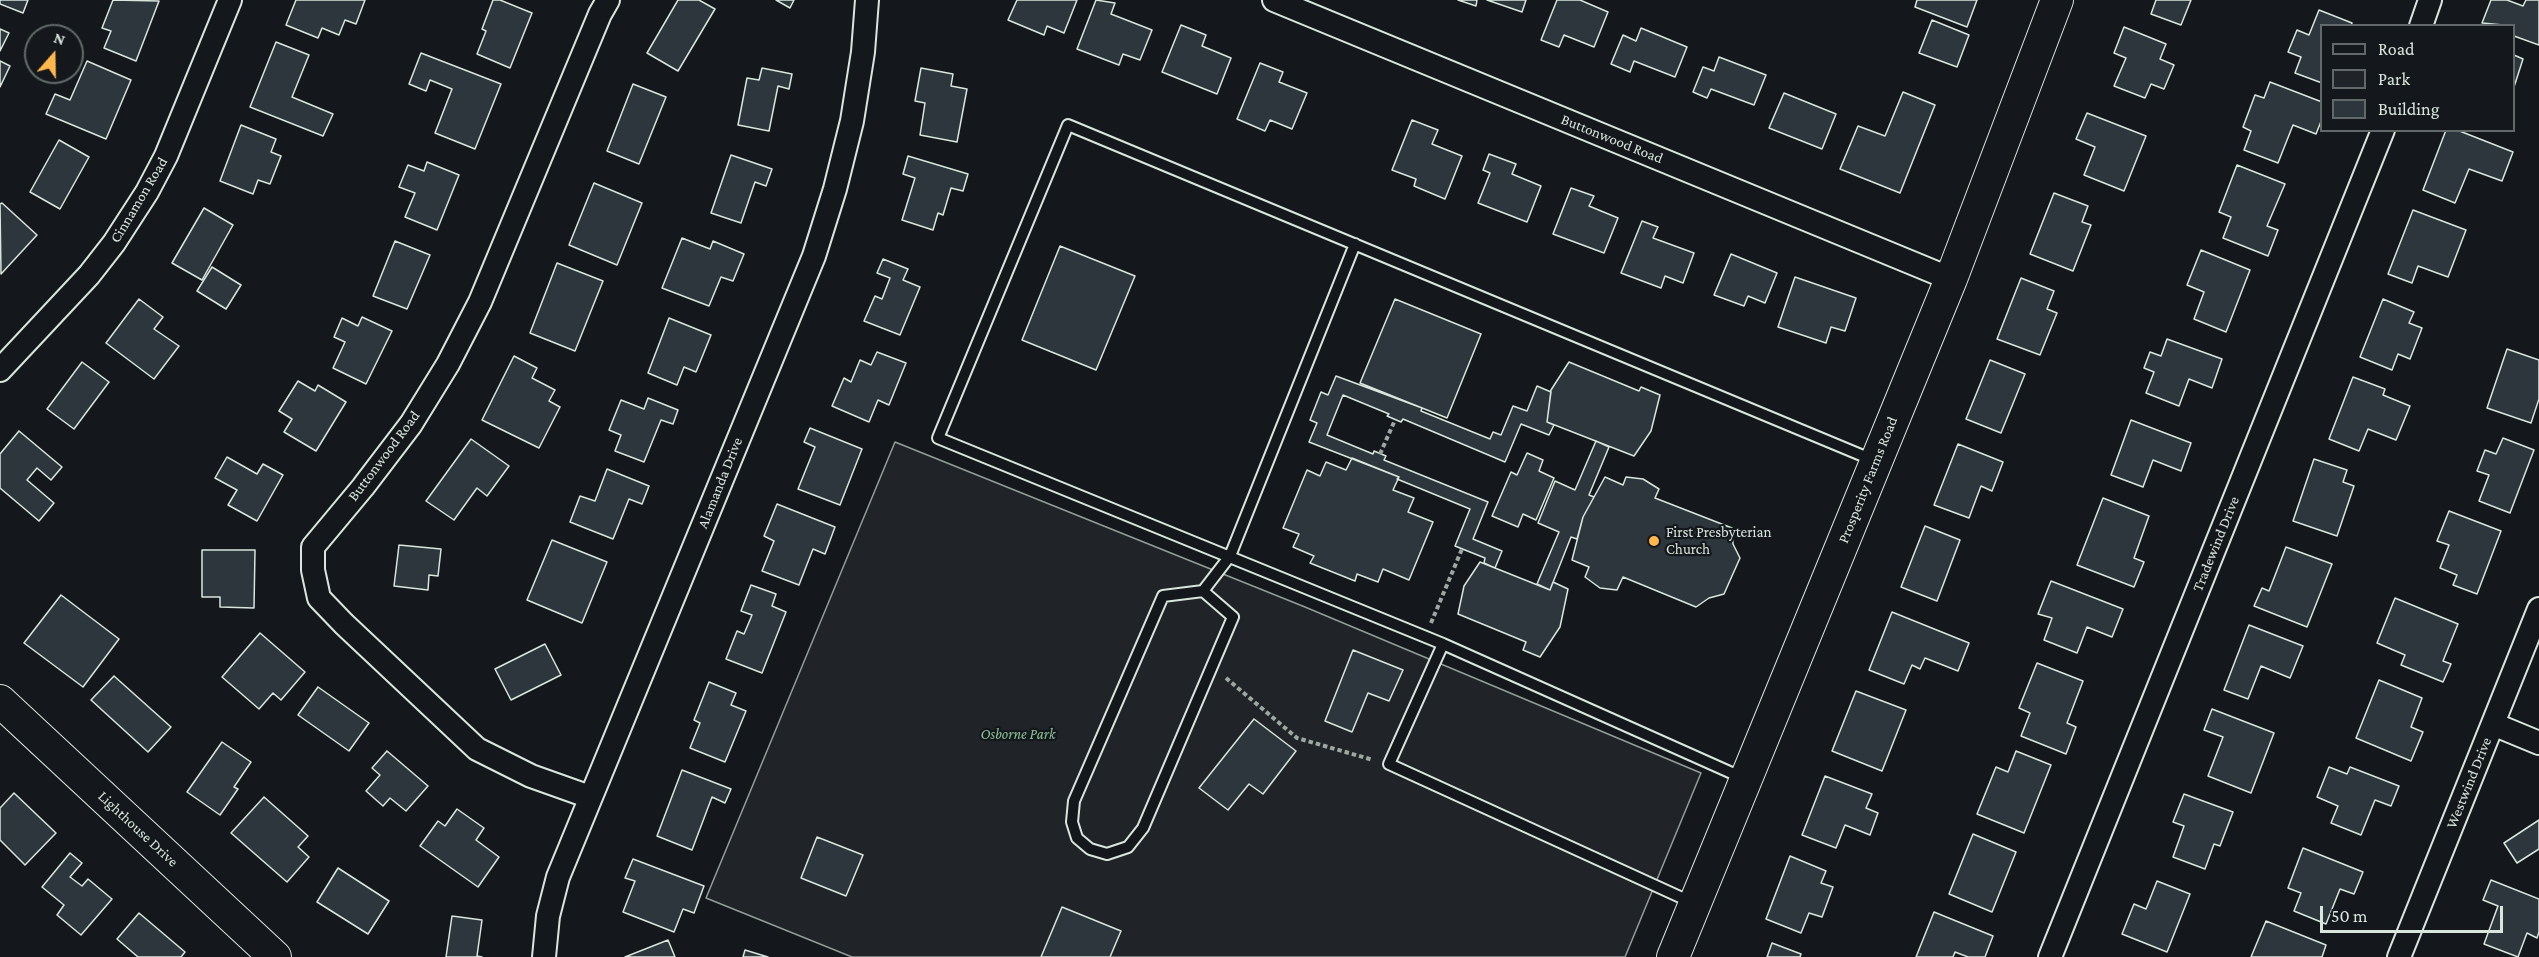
<!DOCTYPE html>
<html>
<head>
<meta charset="utf-8">
<style>
  body { margin:0 }
  #map { position:relative; width:2539px; height:957px; overflow:hidden; background:#14181c; font-family:"Crimson Pro",serif }
  canvas { display:block }
  .legend { position:absolute; left:2320px; top:24px; width:195px; height:108px; box-sizing:border-box; background:#14181c; border:2px solid #626a69; margin:0; padding:8px 10px; list-style:none; font-size:18px; color:#d8e6dc }
  .legend li { display:flex; align-items:center; gap:12px; height:30px }
  .legend b { width:30px; border:2px solid #626a69 }
  .north { position:absolute; left:24px; top:24px; width:60px; height:60px; box-sizing:border-box; background:#14181c; border:2px solid #626a69; border-radius:50%; rotate:20deg; font-size:16px; font-weight:700; line-height:24px; text-align:center; color:#d8e6dc }
  .north::after { content:''; display:block; margin:auto; width:21px; height:27px; background:#ffb74d; clip-path:polygon(50% 0,100% 100%,50% 72%,0 100%) }
  .scale { position:absolute; left:2320px; top:906px; width:183px; height:27px; box-sizing:border-box; border:3px solid #d8e6dc; border-top:0; padding-left:8px; font-size:18px; line-height:21px; white-space:nowrap; color:#d8e6dc; -webkit-text-stroke:4px #14181c; paint-order:stroke }
</style>
</head>
<body>
<div id="map">
<canvas width="2539" height="957"></canvas>
<ul class="legend">
<li><b style="height:8px;background:#14181c"></b>Road</li>
<li><b style="height:16px;background:#202428"></b>Park</li>
<li><b style="height:16px;background:#2c363c"></b>Building</li>
</ul>
<div class="north">N</div>
<div class="scale">50 m</div>
</div>
<script>
const context = document.querySelector('canvas').getContext('2d');
context.lineJoin = 'round';
function fillPath(path, color) {
  context.fillStyle = color;
  context.fill(path, 'evenodd');
}
function poly(rows) {
  const path = new Path2D();
  for (const r of rows) {
    path.moveTo(r[0], r[1]);
    for (let i = 2; i < r.length; i += 2) path.lineTo(r[i], r[i + 1]);
  }
  return path;
}
function strokePath(path, color, width, dash) {
  context.strokeStyle = color;
  context.lineWidth = width;
  context.lineCap = dash ? 'butt' : 'round';
  context.setLineDash(dash || []);
  context.stroke(path);
}
function drawText(font, color, halo, rows, align = 'center') {
  context.font = font + ' "Crimson Pro",serif';
  context.lineWidth = 4.5;
  context.setLineDash([]);
  context.textBaseline = 'middle';
  context.strokeStyle = halo;
  context.fillStyle = color;
  for (const [text, x, y, turn = 0] of rows) {
    context.save();
    context.translate(x, y);
    context.rotate((+turn || 0) * Math.PI / 180);
    context.textAlign = isNaN(turn) ? turn : align;
    if (halo) context.strokeText(text, 0, 0);
    context.fillText(text, 0, 0);
    context.restore();
  }
}
const green = poly([
  [895,442,1305,607,1701,773,1625,957,852,957,706,898,895,442]
]);
const building = poly([
  [0,0,28,0,23,13,0,4,0,0],
  [113,0,159,1,136,61,104,48,111,31,102,28,113,0],
  [296,0,365,0,356,24,345,20,339,35,322,28,318,38,286,25,296,0],
  [493,0,500,0,532,13,510,68,477,54,486,31,482,29,493,0],
  [678,0,699,0,715,9,678,71,647,53,678,0],
  [776,0,794,0,790,8,776,0],
  [1017,0,1077,0,1064,33,1047,26,1044,35,1008,20,1017,0],
  [1096,0,1115,3,1111,14,1152,30,1140,60,1123,54,1119,65,1077,49,1096,0],
  [1458,0,1477,0,1476,6,1458,0],
  [1487,0,1526,0,1522,12,1487,0],
  [1557,0,1580,0,1608,12,1594,47,1564,35,1559,47,1541,40,1557,0],
  [1917,0,1977,0,1967,27,1915,7,1917,0],
  [2156,0,2191,0,2181,25,2151,14,2156,0],
  [2491,0,2507,0,2523,6,2526,0,2539,0,2539,45,2514,36,2514,26,2482,23,2491,0],
  [2319,10,2352,23,2351,26,2322,26,2322,83,2295,73,2301,57,2288,52,2297,30,2309,35,2319,10],
  [1932,20,1969,35,1957,67,1919,53,1932,20],
  [1181,25,1206,35,1202,46,1231,58,1217,94,1162,72,1181,25],
  [2124,27,2166,44,2160,59,2174,65,2164,89,2151,84,2145,98,2114,86,2126,58,2114,53,2124,27],
  [1641,28,1687,47,1675,77,1634,61,1630,72,1611,64,1623,35,1636,41,1641,28],
  [0,29,9,33,0,51,0,29],
  [276,42,309,55,292,97,333,114,323,136,250,107,276,42],
  [421,53,501,84,475,149,435,133,452,89,430,80,426,91,409,84,421,53],
  [2514,55,2523,59,2514,87,2514,55],
  [1719,57,1766,75,1754,105,1711,89,1707,98,1693,92,1703,67,1714,71,1719,57],
  [0,61,10,66,0,87,0,61],
  [87,61,131,80,106,139,46,114,55,94,70,100,87,61],
  [1260,63,1283,72,1279,82,1307,93,1292,129,1270,120,1265,131,1237,119,1260,63],
  [762,68,792,74,789,89,778,86,769,131,738,125,747,78,759,80,762,68],
  [921,68,953,74,951,86,967,89,957,142,920,135,925,103,915,101,921,68],
  [2270,82,2322,102,2322,119,2316,134,2293,125,2278,163,2244,150,2251,131,2243,127,2255,95,2264,98,2270,82],
  [633,84,666,97,639,164,607,151,633,84],
  [1903,92,1935,105,1900,193,1840,169,1858,126,1885,136,1903,92],
  [1784,93,1836,114,1822,149,1769,128,1784,93],
  [2087,113,2146,136,2124,191,2084,175,2095,147,2076,139,2087,113],
  [1412,120,1438,130,1432,144,1462,156,1445,199,1414,186,1416,179,1392,170,1412,120],
  [241,125,276,139,271,152,281,156,270,184,258,180,253,194,220,181,241,125],
  [2446,130,2457,130,2513,152,2502,181,2469,169,2455,203,2423,190,2446,130],
  [59,140,89,157,60,209,30,192,59,140],
  [1489,154,1516,164,1512,174,1541,186,1527,222,1478,203,1490,173,1483,170,1489,154],
  [731,155,772,169,766,186,755,182,741,223,711,213,731,155],
  [908,156,968,174,963,191,951,188,943,215,938,213,933,230,902,220,915,178,903,174,908,156],
  [427,162,459,175,437,230,405,217,415,193,399,187,408,165,424,171,427,162],
  [2237,165,2285,184,2267,226,2278,230,2268,256,2223,238,2231,217,2219,212,2237,165],
  [594,183,642,203,617,265,569,245,594,183],
  [1571,188,1594,196,1589,206,1618,218,1604,253,1553,234,1571,188],
  [2054,193,2088,206,2082,222,2091,225,2073,271,2030,254,2054,193],
  [2,203,37,235,1,274,0,204,2,203],
  [204,208,233,225,202,280,172,263,204,208],
  [2413,210,2466,230,2448,277,2418,266,2412,283,2388,274,2413,210],
  [1642,221,1658,227,1653,238,1694,253,1683,283,1665,276,1661,288,1621,273,1642,221],
  [682,238,710,249,713,241,744,254,733,281,721,277,709,306,662,288,682,238],
  [395,241,430,255,407,309,373,296,395,241],
  [1060,246,1135,276,1096,370,1022,340,1060,246],
  [2201,250,2250,270,2226,332,2194,319,2204,292,2187,285,2201,250],
  [1731,254,1777,273,1765,303,1748,296,1744,306,1714,295,1731,254],
  [883,259,908,269,903,280,920,287,900,335,864,321,875,296,882,299,890,278,877,273,883,259],
  [557,263,603,281,575,351,530,333,557,263],
  [212,267,241,285,226,309,197,291,212,267],
  [1795,277,1856,298,1845,331,1831,327,1826,343,1778,327,1795,277],
  [2021,278,2054,291,2047,309,2057,313,2040,355,1997,339,2021,278],
  [139,299,163,317,154,329,179,346,154,379,106,343,139,299],
  [1395,299,1481,334,1447,418,1360,383,1395,299],
  [2383,299,2414,312,2409,323,2422,328,2410,359,2398,354,2392,370,2360,357,2383,299],
  [362,317,392,331,366,384,333,368,345,342,334,337,342,318,358,326,362,317],
  [669,318,711,335,696,372,684,367,677,385,648,373,669,318],
  [2167,339,2222,359,2212,388,2189,379,2179,406,2146,393,2154,372,2144,368,2150,352,2161,356,2167,339],
  [2507,349,2539,360,2539,399,2531,423,2487,408,2507,349],
  [877,352,906,363,889,405,878,400,869,422,832,406,844,378,851,382,860,360,871,365,877,352],
  [514,356,537,368,532,378,555,390,549,401,560,407,539,448,482,420,514,356],
  [1990,360,2025,374,2001,433,1966,419,1990,360],
  [82,362,109,382,74,429,47,409,82,362],
  [1569,362,1639,391,1641,387,1660,395,1651,431,1634,456,1547,422,1551,390,1569,362],
  [1336,376,1422,408,1421,411,1490,439,1493,432,1501,435,1513,406,1527,411,1537,386,1551,392,1547,422,1554,425,1549,435,1521,424,1505,462,1403,419,1401,422,1387,416,1389,414,1343,395,1327,435,1373,454,1374,451,1386,456,1384,460,1488,502,1473,539,1502,551,1495,568,1484,563,1485,558,1455,546,1470,509,1397,479,1399,477,1309,442,1317,423,1310,420,1321,392,1328,395,1336,376],
  [2353,377,2385,389,2383,395,2410,406,2396,440,2368,429,2359,451,2329,439,2353,377],
  [298,381,315,391,318,385,346,402,316,451,284,432,292,419,279,411,298,381],
  [648,398,678,410,673,424,661,420,644,462,615,451,621,435,609,430,621,400,644,409,648,398],
  [2131,420,2191,443,2181,471,2153,460,2143,487,2111,475,2131,420],
  [810,428,862,449,840,505,798,489,815,447,804,442,810,428],
  [19,431,62,467,51,480,37,468,27,480,54,503,39,521,0,488,0,454,19,431],
  [2503,438,2534,450,2510,513,2479,501,2489,475,2477,471,2485,450,2496,454,2503,438],
  [471,439,509,466,487,496,477,488,454,520,426,501,471,439],
  [1596,441,1609,447,1589,495,1594,497,1583,517,1577,539,1571,537,1550,590,1537,584,1559,532,1538,523,1555,481,1575,490,1596,441],
  [1958,444,2003,462,1992,491,1981,486,1969,518,1934,505,1958,444],
  [1527,453,1543,460,1539,471,1554,478,1536,520,1523,514,1518,527,1492,516,1511,472,1517,475,1527,453],
  [227,457,257,474,263,464,283,475,257,521,228,505,237,490,215,478,227,457],
  [1352,458,1399,477,1393,490,1414,498,1408,512,1433,522,1409,580,1383,569,1378,582,1357,574,1355,581,1310,563,1314,556,1293,547,1299,534,1283,528,1307,470,1320,476,1326,462,1346,470,1352,458],
  [2314,459,2347,470,2343,482,2354,486,2337,536,2293,521,2314,459],
  [607,469,649,486,642,504,629,499,613,539,570,522,580,496,595,501,607,469],
  [1605,477,1623,485,1626,477,1643,479,1659,489,1655,498,1732,528,1733,544,1740,558,1724,594,1709,598,1696,607,1623,577,1617,590,1600,588,1585,577,1589,567,1572,560,1583,517,1605,477],
  [2103,498,2149,516,2134,558,2144,562,2134,587,2077,565,2103,498],
  [777,504,835,527,825,554,813,549,799,585,762,571,774,541,764,536,777,504],
  [2449,511,2501,531,2477,594,2453,585,2457,575,2440,568,2449,545,2437,541,2449,511],
  [1925,526,1960,540,1937,601,1901,587,1925,526],
  [552,540,607,562,582,623,527,600,552,540],
  [399,545,441,549,438,576,429,575,428,590,394,586,399,545],
  [2286,547,2332,564,2307,627,2254,606,2262,588,2269,591,2286,547],
  [202,550,255,550,254,608,220,607,220,597,202,597,202,550],
  [1480,562,1550,590,1553,582,1568,589,1560,627,1540,657,1523,650,1526,642,1458,614,1464,586,1480,562],
  [2051,581,2123,609,2112,637,2087,627,2077,653,2044,640,2052,618,2038,614,2051,581],
  [751,585,776,594,772,606,786,612,762,673,726,659,737,631,744,634,752,615,741,611,751,585],
  [61,595,119,639,83,687,24,643,61,595],
  [2395,598,2458,624,2443,661,2451,664,2443,682,2401,665,2405,655,2377,643,2395,598],
  [1892,612,1969,643,1958,671,1925,658,1920,669,1912,665,1904,684,1869,670,1892,612],
  [2249,625,2303,646,2290,678,2261,666,2248,699,2224,690,2249,625],
  [260,633,305,672,281,700,273,693,259,709,222,677,260,633],
  [545,644,561,675,511,700,495,669,545,644],
  [1353,650,1403,670,1389,701,1368,693,1352,732,1325,721,1353,650],
  [2037,663,2083,681,2067,723,2076,727,2066,754,2021,736,2030,713,2019,708,2037,663],
  [114,676,171,727,148,752,91,700,114,676],
  [2379,680,2422,698,2411,727,2423,732,2411,761,2356,738,2379,680],
  [709,682,736,693,731,705,746,711,725,762,690,748,700,723,694,720,709,682],
  [318,687,369,723,349,751,298,715,318,687],
  [1856,691,1906,710,1882,771,1832,751,1856,691],
  [2212,709,2274,733,2251,793,2208,776,2223,737,2204,730,2212,709],
  [1254,719,1296,751,1263,794,1249,784,1228,810,1199,788,1254,719],
  [222,742,251,762,234,787,238,789,220,815,187,792,222,742],
  [387,751,428,786,406,811,390,798,383,806,366,791,380,775,372,768,387,751],
  [2016,751,2051,765,2024,833,1977,814,1996,767,2008,772,2016,751],
  [2329,767,2347,774,2350,767,2399,786,2391,806,2375,800,2361,835,2331,823,2338,806,2317,797,2329,767],
  [682,770,731,789,725,803,712,797,692,850,657,836,682,770],
  [1825,776,1872,794,1866,808,1878,813,1870,835,1845,825,1836,848,1802,835,1825,776],
  [14,793,56,833,25,865,0,840,0,808,14,793],
  [2184,794,2233,812,2220,846,2214,844,2205,869,2173,857,2184,826,2173,822,2184,794],
  [264,797,308,836,298,847,309,857,287,882,231,833,264,797],
  [457,809,484,828,476,840,499,857,478,887,420,846,438,821,445,826,457,809],
  [2539,820,2539,849,2517,863,2504,843,2539,820],
  [1973,834,2016,852,1992,912,1949,894,1973,834],
  [817,837,863,855,846,896,801,878,817,837],
  [2303,848,2363,872,2354,894,2340,889,2326,924,2294,911,2301,893,2288,888,2303,848],
  [70,853,82,863,70,877,82,886,88,879,112,899,81,935,57,915,64,905,42,887,70,853],
  [1790,856,1826,871,1821,883,1833,887,1822,917,1809,913,1801,933,1766,919,1790,856],
  [633,859,704,886,694,913,683,909,674,932,623,912,635,881,625,878,633,859],
  [338,868,389,901,368,934,317,902,338,868],
  [2491,880,2539,899,2539,932,2537,938,2527,933,2518,957,2484,944,2498,906,2483,900,2491,880],
  [2157,881,2190,894,2167,952,2122,934,2134,904,2146,909,2157,881],
  [1062,907,1121,931,1110,957,1041,957,1062,907],
  [1934,912,1993,936,1985,957,1968,957,1955,952,1953,957,1916,957,1934,912],
  [139,913,185,952,181,957,138,957,117,939,139,913],
  [452,916,482,920,477,956,482,957,446,957,452,916],
  [2266,921,2326,945,2322,957,2251,957,2266,921],
  [668,940,675,957,625,957,668,940],
  [1772,943,1801,954,1800,957,1767,957,1772,943],
  [745,950,768,957,743,957,745,950]
]);
const path = poly([
  [1380,454,1395,420],
  [1431,623,1462,549],
  [1226,678,1297,738,1373,760]
]);
const lane = poly([
  [1203,591,1233,617,1143,828,1128,847,1107,854,1090,849,1077,838,1072,822,1074,801,1163,596,1203,591,1230,556,1355,244],
  [1443,644,1389,764,1691,902],
  [1743,778,1443,644,938,438,1068,125,1873,460]
]);
const street = poly([
  [1274,0,1951,279],
  [2421,26,2430,0],
  [0,370,89,275,114,243,147,192,166,156,230,0],
  [2493,724,2539,743],
  [590,797,531,776,477,749,344,624,319,598,313,570,313,547,363,487,411,424,448,364,480,302,600,14,608,0],
  [544,957,548,916,558,877,814,256,835,189,852,121,863,52,867,0],
  [2050,957,2383,130],
  [2399,957,2539,609]
]);
const secondary = poly([
  [0,701,275,957],
  [1673,957,1951,279,2057,0]
]);
const markers = [
  [1654,541,6,"#ffb74d"]
];
const streetNames = [
  ["Buttonwood Road",1612,139,22],
  ["Cinnamon Road",139,200,-59],
  ["Buttonwood Road",384,456,-53],
  ["Prosperity Farms Road",1868,480,-68],
  ["Alamanda Drive",720,483,-68],
  ["Tradewind Drive",2216,544,-68],
  ["Westwind Drive",2469,783,-68],
  ["Lighthouse Drive",138,829,43]
];
const poiNames = [
  ["First Presbyterian",1666,532],
  ["Church",1666,549]
];
const parkNames = [
  ["Osborne Park",1018,734]
];
fillPath(green, '#202428');
strokePath(green, '#939e99', 1.5);
fillPath(building, '#2c363c');
strokePath(building, '#d8e6dc', 1.5);
strokePath(lane, '#d8e6dc', 14);
strokePath(street, '#d8e6dc', 26);
strokePath(secondary, '#d8e6dc', 34);
strokePath(path, '#9da8a2', 4, [4.5, 3]);
strokePath(lane, '#14181c', 10);
strokePath(street, '#14181c', 22);
strokePath(secondary, '#14181c', 32);
for (const [x, y, r, color] of markers) {
  const dot = new Path2D();
  dot.arc(x, y, r, 0, 2 * Math.PI);
  context.fillStyle = color;
  context.fill(dot);
  strokePath(dot, '#14181c', 2);
}
drawText('15px', '#d8e6dc', '#14181c', streetNames);
drawText('15px', '#d8e6dc', '#14181c', poiNames, 'left');
drawText('italic 15px', '#8ac095', '#14181c', parkNames);
</script>
</body>
</html>
